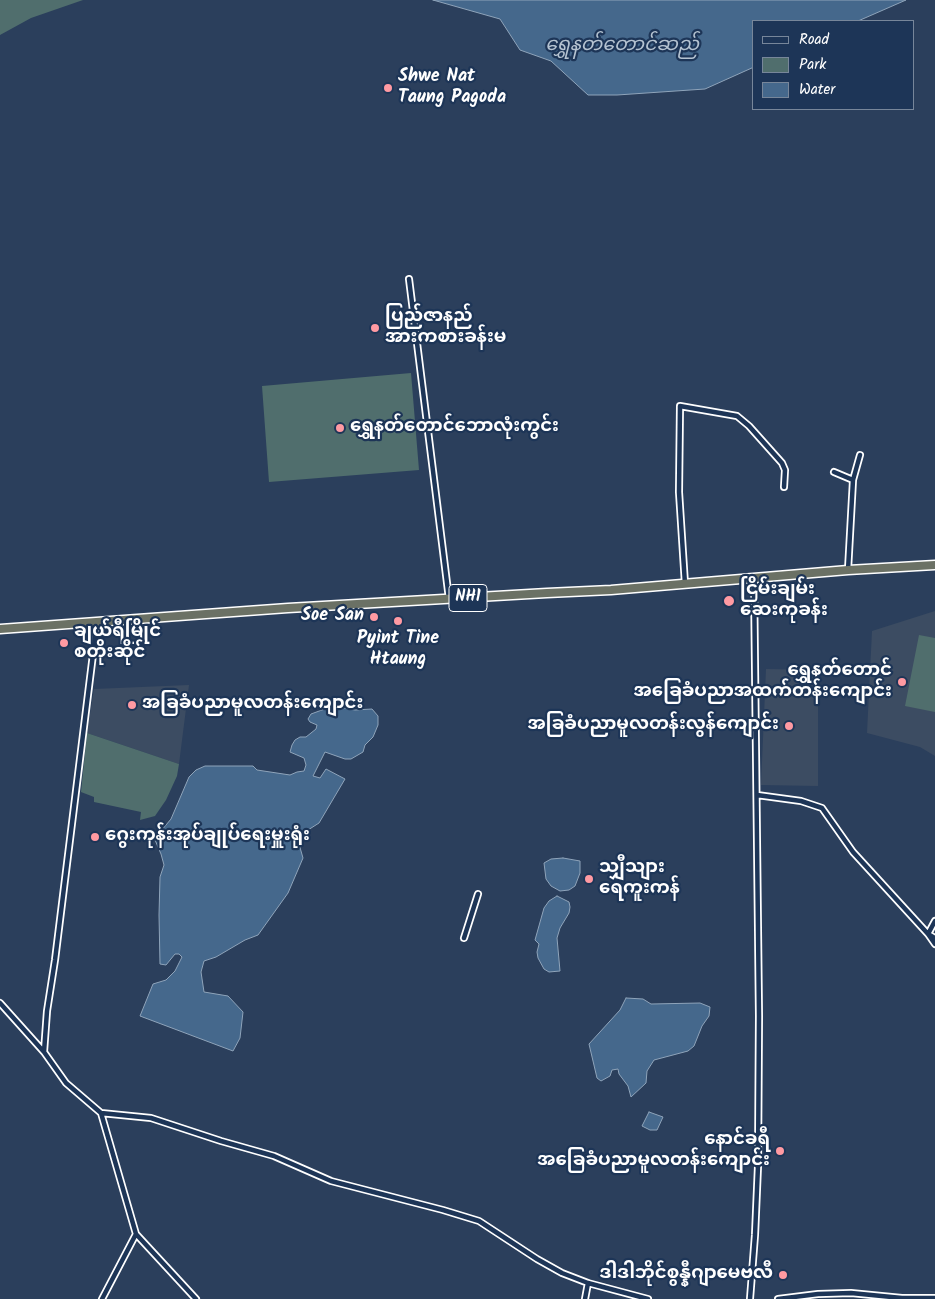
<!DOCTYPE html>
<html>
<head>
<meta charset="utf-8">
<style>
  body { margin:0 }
  #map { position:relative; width:935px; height:1299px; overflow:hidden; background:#2b3f5c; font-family:Kalam,sans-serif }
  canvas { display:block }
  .legend { position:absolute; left:752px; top:20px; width:162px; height:90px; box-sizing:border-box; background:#1d3557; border:1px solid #77869a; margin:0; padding:6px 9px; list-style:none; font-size:15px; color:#fff }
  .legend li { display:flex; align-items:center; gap:10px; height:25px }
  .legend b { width:25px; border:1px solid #77869a }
</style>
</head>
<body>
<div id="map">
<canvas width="935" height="1299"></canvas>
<ul class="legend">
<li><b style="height:6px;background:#1d3557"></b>Road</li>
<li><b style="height:14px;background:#506e6d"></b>Park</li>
<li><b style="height:14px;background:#45688c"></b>Water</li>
</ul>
</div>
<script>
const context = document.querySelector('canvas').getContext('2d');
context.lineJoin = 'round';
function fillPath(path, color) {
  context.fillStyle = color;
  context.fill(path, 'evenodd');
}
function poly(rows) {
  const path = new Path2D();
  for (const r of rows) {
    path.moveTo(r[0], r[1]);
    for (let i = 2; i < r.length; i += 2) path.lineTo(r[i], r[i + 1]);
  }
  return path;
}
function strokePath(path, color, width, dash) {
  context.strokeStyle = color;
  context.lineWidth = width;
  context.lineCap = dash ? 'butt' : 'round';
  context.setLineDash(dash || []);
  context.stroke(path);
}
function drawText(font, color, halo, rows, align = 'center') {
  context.font = font + ' Kalam,"Noto Sans Myanmar",sans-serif';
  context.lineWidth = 4.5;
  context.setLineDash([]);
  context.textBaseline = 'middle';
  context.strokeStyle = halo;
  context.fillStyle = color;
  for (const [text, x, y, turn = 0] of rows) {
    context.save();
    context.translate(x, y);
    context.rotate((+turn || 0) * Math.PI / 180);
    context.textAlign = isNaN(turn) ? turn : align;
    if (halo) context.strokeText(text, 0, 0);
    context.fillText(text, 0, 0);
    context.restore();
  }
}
const built = poly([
  [935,611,935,756,920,747,867,733,872,631],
  [766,669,818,670,818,786,761,785],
  [189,685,179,764,87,733,94,689]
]);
const green = poly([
  [0,0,83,0,31,18,0,35],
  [411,373,419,470,269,482,262,386],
  [919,635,935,638,935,712,905,706],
  [87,733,179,764,177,776,166,800,155,816,140,820,141,812,94,802,94,797,81,792]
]);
const water = poly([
  [433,0,906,0,858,21,754,21,754,67,705,89,617,95,588,95,551,61,520,50,500,19,433,0],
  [333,706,355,710,372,709,378,716,378,725,373,737,365,745,363,752,351,759,345,759,325,752,313,776,320,778,326,769,345,779,319,823,297,837,303,858,288,893,258,935,245,940,216,957,204,961,201,972,204,992,228,996,243,1012,240,1038,233,1051,140,1016,153,984,166,980,175,971,182,957,179,954,175,954,166,965,160,964,159,915,160,877,164,865,161,854,155,840,161,831,171,819,189,777,196,770,205,766,253,766,257,770,290,775,297,772,304,771,306,765,304,758,290,752,292,745,295,740,300,737,306,737,316,729,317,725,310,722,308,719,311,714,333,706],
  [563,858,580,861,580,873,575,886,569,890,560,891,551,886,546,879,544,863,551,859,563,858],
  [557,896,569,902,570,907,569,913,560,928,557,938,560,971,549,972,544,969,538,958,537,952,539,944,535,940,544,908,549,901,557,896],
  [626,998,643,999,651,1004,700,1003,710,1007,709,1016,702,1026,694,1046,688,1051,654,1060,647,1071,646,1083,631,1097,628,1086,619,1074,618,1069,612,1070,610,1076,601,1081,597,1078,589,1044,620,1010,626,998],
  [649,1112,663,1117,657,1130,650,1130,642,1126,649,1112]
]);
const street = poly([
  [409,279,449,599],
  [834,472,853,480],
  [848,570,853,480,860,455],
  [685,584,679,492,680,406,737,416,749,426,782,463,785,470,784,487],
  [97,622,55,960,47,1011,44,1052,66,1083,101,1113,136,1234,196,1299],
  [757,795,801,801,822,808,853,852,928,934,935,944],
  [935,921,928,934,935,938],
  [464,938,478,894],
  [0,1003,44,1052],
  [101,1113,151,1118,221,1141,274,1156,331,1181,443,1210,479,1221,537,1259,562,1273,588,1283,648,1299],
  [102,1299,136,1234],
  [585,1299,588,1283],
  [750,1299,755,1235,758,1166,759,1016,754,579],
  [778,1299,818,1294,851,1293,902,1298,935,1298]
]);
const highway = poly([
  [0,629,288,608,547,593,611,590,848,570,935,565]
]);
const markers = [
  [388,88,5,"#ff9aa2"],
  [375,328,5,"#ff9aa2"],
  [340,428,5,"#ff9aa2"],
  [729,601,6,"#ff9aa2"],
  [374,617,5,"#ff9aa2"],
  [398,621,5,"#ff9aa2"],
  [64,643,5,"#ff9aa2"],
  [902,682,5,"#ff9aa2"],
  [132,705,5,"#ff9aa2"],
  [789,726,5,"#ff9aa2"],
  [95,837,5,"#ff9aa2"],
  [589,879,5,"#ff9aa2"],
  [780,1151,5,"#ff9aa2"],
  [783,1275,5,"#ff9aa2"]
];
const shields = [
  [468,598,38]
];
const shieldNames = [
  ["NH1",468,598]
];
const poiNames = [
  ["Shwe Nat",398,78],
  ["Taung Pagoda",398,99],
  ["ပြည်ဇာနည်",385,318],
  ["အားကစားခန်းမ",385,339],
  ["ရွှေနတ်တောင်ဘောလုံးကွင်း",350,428],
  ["ငြိမ်းချမ်း",740,591],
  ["ဆေးကုခန်း",740,612],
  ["Soe San",364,617,"right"],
  ["ချယ်ရီမြိုင်",74,633],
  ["စတိုးဆိုင်",74,654],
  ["Pyint Tine",398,640,"center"],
  ["Htaung",398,661,"center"],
  ["ရွှေနတ်တောင်",892,672,"right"],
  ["အခြေခံပညာအထက်တန်းကျောင်း",892,693,"right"],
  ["အခြခံပညာမူလတန်းကျောင်း",142,705],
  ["အခြခံပညာမူလတန်းလွန်ကျောင်း",779,726,"right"],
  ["ဂွေးကုန်းအုပ်ချုပ်ရေးမှူးရုံး",105,837],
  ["သျှီသျား",599,869],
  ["ရေကူးကန်",599,890],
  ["နောင်ခရီ",770,1141,"right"],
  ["အခြေခံပညာမူလတန်းကျောင်း",770,1162,"right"],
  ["ဒါဒါဘိုင်စွန္နီဂျာမေဗလီ",773,1275,"right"]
];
const waterNames = [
  ["ရွှေနတ်တောင်ဆည်",622,47]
];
fillPath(built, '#3c4c62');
fillPath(green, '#506e6d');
fillPath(water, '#45688c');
strokePath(water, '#8fa4ba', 1);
strokePath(street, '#fff', 8);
strokePath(highway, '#fff', 11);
strokePath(street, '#1d3557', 4.5);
strokePath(highway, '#6b7165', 8);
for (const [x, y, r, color] of markers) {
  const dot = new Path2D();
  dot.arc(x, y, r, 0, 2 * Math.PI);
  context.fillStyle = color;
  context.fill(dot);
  strokePath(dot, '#1d3557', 2);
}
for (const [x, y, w] of shields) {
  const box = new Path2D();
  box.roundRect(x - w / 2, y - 13.5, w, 27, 4);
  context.fillStyle = '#1d3557';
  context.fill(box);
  strokePath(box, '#fff', 1);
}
drawText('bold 16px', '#fff', null, shieldNames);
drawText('bold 18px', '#fff', '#1d3557', poiNames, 'left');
drawText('italic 19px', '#b5c3d1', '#1d3557', waterNames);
</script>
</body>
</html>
